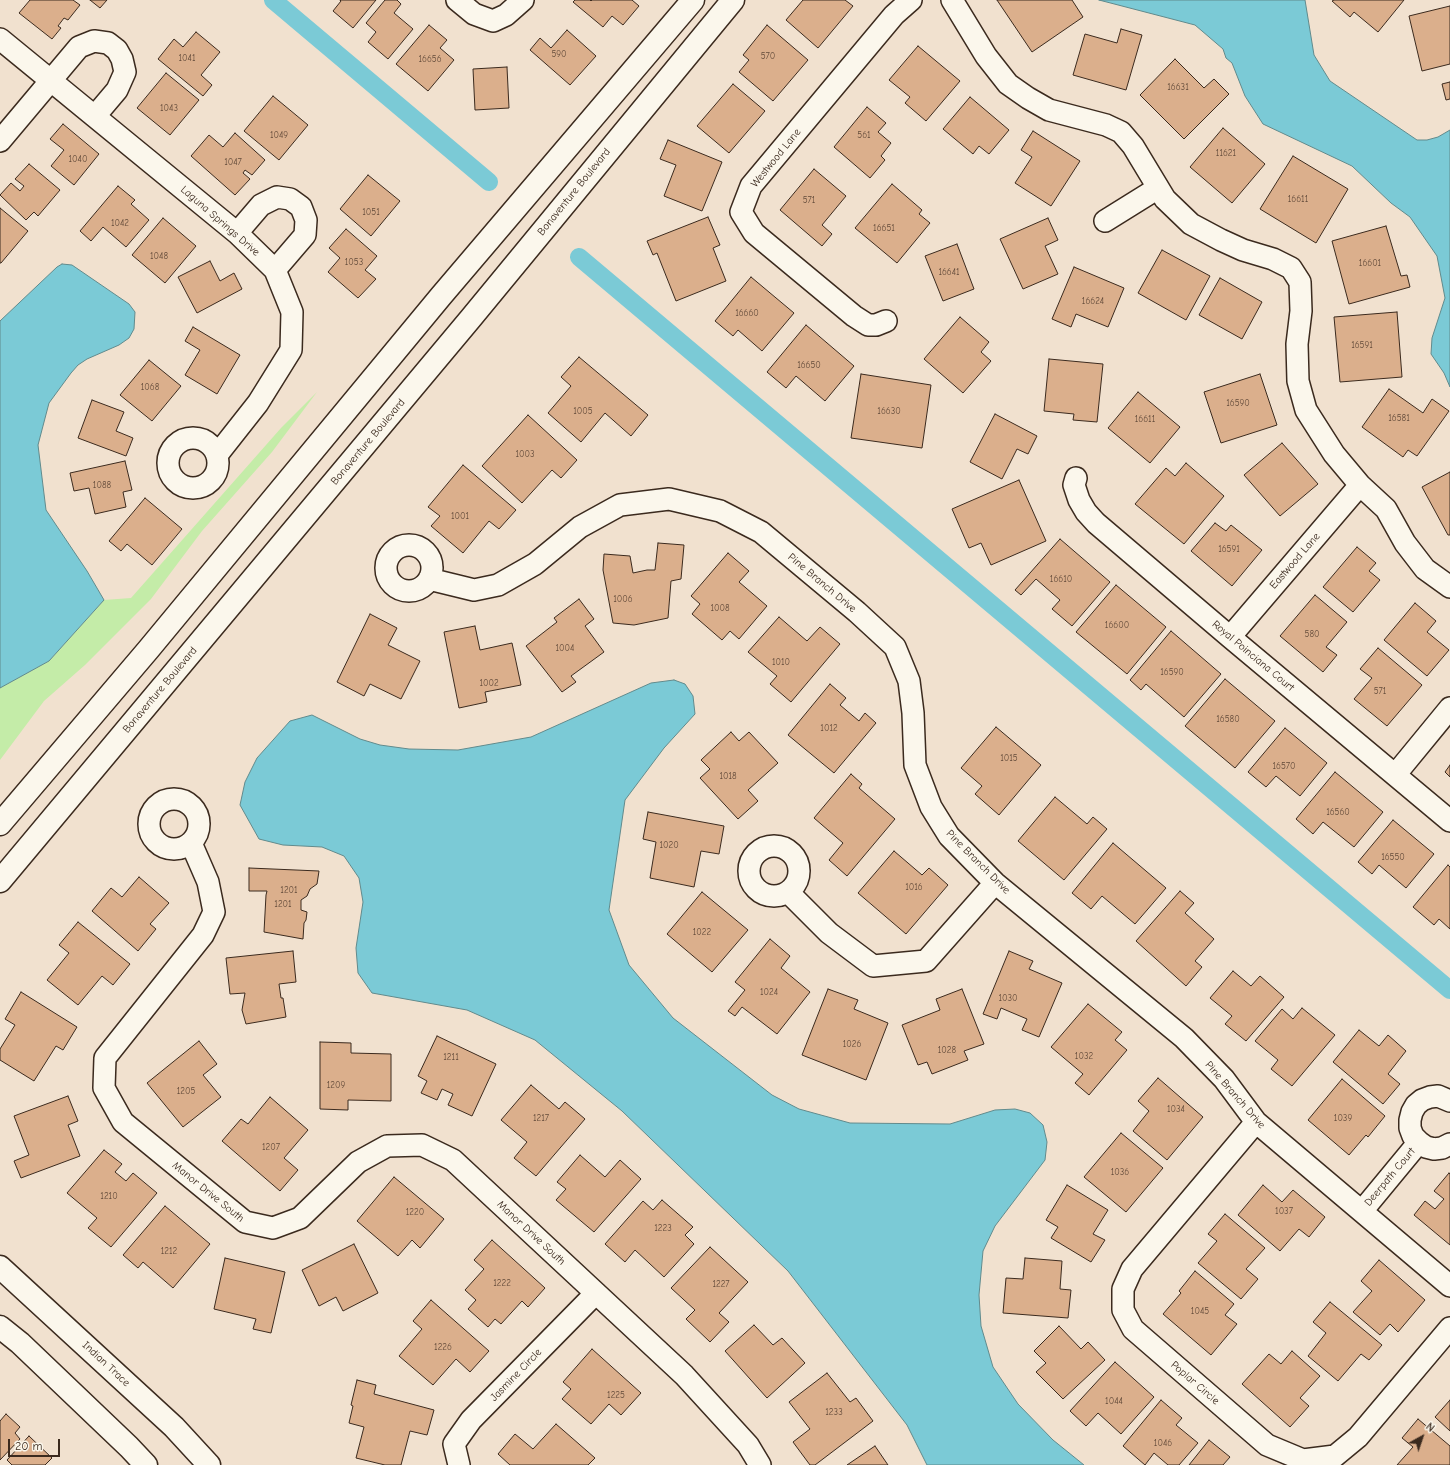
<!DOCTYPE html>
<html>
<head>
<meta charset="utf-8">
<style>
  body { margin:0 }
  #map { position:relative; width:1450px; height:1465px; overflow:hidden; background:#f1e1cf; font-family:"Comic Neue",sans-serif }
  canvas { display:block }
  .north { position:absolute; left:1402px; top:1417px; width:40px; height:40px; -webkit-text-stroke:3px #fbf7ec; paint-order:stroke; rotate:40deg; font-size:11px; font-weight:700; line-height:16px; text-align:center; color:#3b2a1e }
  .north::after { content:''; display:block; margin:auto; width:14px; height:18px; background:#3b2a1e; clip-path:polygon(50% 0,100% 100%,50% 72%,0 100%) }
  .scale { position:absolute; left:8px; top:1439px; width:52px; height:18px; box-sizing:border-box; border:2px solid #3b2a1e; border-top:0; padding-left:5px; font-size:12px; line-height:14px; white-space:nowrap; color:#3b2a1e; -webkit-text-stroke:3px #fbf7ec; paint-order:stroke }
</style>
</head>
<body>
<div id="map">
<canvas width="1450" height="1465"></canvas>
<div class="north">N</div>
<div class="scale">20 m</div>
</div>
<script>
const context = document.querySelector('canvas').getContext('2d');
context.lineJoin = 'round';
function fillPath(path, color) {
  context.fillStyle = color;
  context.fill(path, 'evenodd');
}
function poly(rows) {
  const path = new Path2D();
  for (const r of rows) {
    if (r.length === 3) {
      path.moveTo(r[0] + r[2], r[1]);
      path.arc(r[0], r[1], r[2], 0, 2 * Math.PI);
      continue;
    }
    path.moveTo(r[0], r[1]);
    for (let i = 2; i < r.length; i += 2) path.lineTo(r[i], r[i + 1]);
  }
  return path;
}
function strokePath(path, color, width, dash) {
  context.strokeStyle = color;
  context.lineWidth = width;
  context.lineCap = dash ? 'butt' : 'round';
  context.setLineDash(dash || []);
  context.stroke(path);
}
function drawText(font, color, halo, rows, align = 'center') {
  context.font = font + ' "Comic Neue",sans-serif';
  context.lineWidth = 3.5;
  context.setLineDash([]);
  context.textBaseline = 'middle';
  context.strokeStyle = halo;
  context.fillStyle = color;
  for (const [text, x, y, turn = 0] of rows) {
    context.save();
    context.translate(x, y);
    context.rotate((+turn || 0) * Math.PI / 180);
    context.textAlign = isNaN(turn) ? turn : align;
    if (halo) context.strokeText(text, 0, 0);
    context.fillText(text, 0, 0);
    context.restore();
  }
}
const green = poly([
  [317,392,272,452,202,531,151,599,85,665,44,701,0,760,0,688,49,661,104,600,131,598,281,428]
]);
const water = poly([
  [1099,0,1305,0,1314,55,1330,81,1417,140,1427,140,1438,137,1450,130,1450,387,1444,373,1431,354,1432,338,1445,298,1437,256,1410,217,1391,203,1352,166,1263,124,1245,96,1232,63,1226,58,1223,49,1195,25,1099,0],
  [62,264,72,265,129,304,135,312,134,329,129,338,119,345,87,359,78,365,71,373,49,403,38,445,46,510,87,571,104,600,49,661,0,688,0,321,57,267,62,264],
  [674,680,685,684,693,696,695,714,664,748,625,800,609,910,629,965,673,1018,772,1095,799,1109,850,1123,950,1124,995,1110,1015,1109,1030,1113,1043,1125,1047,1142,1045,1160,995,1226,983,1251,979,1295,981,1326,993,1367,1018,1404,1053,1440,1084,1465,927,1465,907,1425,788,1271,622,1111,535,1040,467,1010,372,993,358,973,356,948,363,902,359,878,344,856,322,847,283,845,259,839,240,805,245,782,257,758,290,721,312,715,360,739,380,745,409,749,458,750,531,737,651,683,674,680]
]);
const canal = poly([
  [273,0,489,182],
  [579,257,1450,990]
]);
const building = poly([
  [30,0,73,0,80,5,68,20,64,18,58,26,61,28,52,39,19,13,30,0],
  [90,0,107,0,100,8,90,0],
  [340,0,376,0,353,28,333,11,341,1,340,0],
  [385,0,397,0,401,4,394,13,413,29,388,59,368,42,376,32,366,23,385,0],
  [575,0,590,0,591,1,592,0,632,0,639,6,623,25,612,16,603,27,573,2,575,0],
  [803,0,845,0,853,6,818,48,786,20,803,0],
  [997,0,1072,0,1083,17,1032,52,997,0],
  [1334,0,1404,0,1378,32,1354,12,1350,17,1332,1,1334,0],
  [1450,6,1450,64,1422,71,1409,16,1450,6],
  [429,25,447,40,440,48,454,60,428,91,396,64,429,25],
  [767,25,808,60,773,101,739,72,749,60,743,55,767,25],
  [1121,29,1142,35,1126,90,1073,75,1085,34,1117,43,1121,29],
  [567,30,596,56,570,85,530,50,540,38,551,48,567,30],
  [196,32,220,52,201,75,212,85,203,96,158,59,174,39,183,47,196,32],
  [918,46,960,81,926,121,905,103,910,97,889,80,918,46],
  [1175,59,1204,88,1214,79,1229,94,1184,139,1140,95,1175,59],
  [507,67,509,108,475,110,473,69,507,67],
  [166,73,199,100,170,135,137,108,166,73],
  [1450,82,1450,99,1446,100,1442,84,1450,82],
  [733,84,765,111,729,153,697,126,733,84],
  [273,96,308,125,279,160,244,131,273,96],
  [970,97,1009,130,989,154,979,146,973,154,943,129,970,97],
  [867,107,886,123,878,132,891,143,881,156,885,160,870,178,834,147,867,107],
  [63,124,99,154,74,185,51,166,64,150,50,139,63,124],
  [1223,128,1265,164,1232,203,1190,167,1223,128],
  [1033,131,1080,161,1051,206,1015,183,1032,157,1021,150,1033,131],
  [235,133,265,160,252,175,245,170,243,173,250,179,235,195,191,156,209,135,223,147,235,133],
  [668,140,722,162,702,211,664,196,676,165,660,159,668,140],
  [1293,156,1348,189,1316,243,1260,209,1293,156],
  [29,164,60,190,38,216,34,212,26,220,0,195,11,183,20,191,24,186,15,179,29,164],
  [814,169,846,196,822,225,832,234,822,246,780,210,814,169],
  [368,175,400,201,371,236,340,209,368,175],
  [892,184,922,210,919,214,930,223,897,263,855,228,892,184],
  [118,186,135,200,131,204,149,220,126,247,103,227,91,241,80,231,118,186],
  [0,208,28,231,1,263,0,263,0,208],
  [708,217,720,245,713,248,726,281,676,301,657,253,653,255,647,241,708,217],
  [163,218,196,246,165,283,132,255,163,218],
  [1048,218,1058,240,1045,246,1058,274,1023,289,1000,239,1048,218],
  [1386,226,1401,276,1407,275,1410,287,1349,304,1332,241,1386,226],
  [346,229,377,256,365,270,376,279,358,298,328,272,340,258,329,248,346,229],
  [957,244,974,289,943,301,925,256,957,244],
  [1162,250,1210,276,1186,320,1138,293,1162,250],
  [210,261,220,281,234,273,242,289,197,313,178,277,210,261],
  [1074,267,1124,288,1108,327,1076,314,1071,327,1052,319,1074,267],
  [751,277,794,313,762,351,738,330,733,336,715,321,751,277],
  [1220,278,1262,302,1242,339,1199,315,1220,278],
  [1397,312,1402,377,1340,382,1334,317,1397,312],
  [960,317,989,342,981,352,991,361,963,393,924,359,960,317],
  [806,325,854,366,825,401,796,376,786,388,767,372,806,325],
  [193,327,240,355,217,394,185,375,200,350,185,341,193,327],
  [579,357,648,415,631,436,605,413,581,442,548,413,571,386,561,377,579,357],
  [1049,359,1103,364,1097,422,1073,420,1074,414,1044,411,1049,359],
  [149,360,181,386,152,421,120,395,149,360],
  [861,374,931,385,922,448,851,438,861,374],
  [1260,374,1277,425,1221,443,1204,392,1260,374],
  [1389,389,1423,413,1432,399,1449,411,1417,456,1408,450,1403,457,1362,427,1389,389],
  [1138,392,1180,427,1150,463,1108,428,1138,392],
  [92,400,124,412,116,431,133,438,126,456,78,438,92,400],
  [995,414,1037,436,1028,454,1017,449,1002,479,970,462,995,414],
  [528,415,577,460,561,478,552,470,522,503,482,466,528,415],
  [1282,443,1318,484,1280,516,1244,475,1282,443],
  [125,461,132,490,123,492,126,507,95,514,89,488,74,491,70,473,125,461],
  [1186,463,1224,496,1184,544,1135,504,1166,468,1175,476,1186,463],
  [463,465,516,510,499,529,489,521,463,553,431,526,440,516,428,507,463,465],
  [1450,472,1450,535,1448,535,1422,487,1450,472],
  [1019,480,1046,541,991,565,981,543,969,548,952,509,1019,480],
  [145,498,182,529,152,565,127,544,121,551,109,541,145,498],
  [1215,523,1226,531,1231,525,1262,550,1232,586,1191,551,1215,523],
  [1060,539,1110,582,1072,626,1052,609,1060,600,1036,579,1021,595,1015,590,1060,539],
  [658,543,684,545,681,579,671,581,668,618,634,625,613,623,603,570,604,554,630,556,633,573,647,570,655,570,658,543],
  [1357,547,1376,563,1369,571,1380,580,1353,612,1323,587,1357,547],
  [728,553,749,571,739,582,767,606,739,639,730,631,722,640,692,614,700,604,691,596,728,553],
  [1116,585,1166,627,1127,674,1076,632,1116,585],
  [1315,595,1347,622,1326,647,1337,655,1323,672,1280,636,1315,595],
  [579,599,594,619,585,626,604,652,571,676,576,682,562,692,526,646,557,622,554,618,579,599],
  [1415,603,1436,621,1427,632,1449,650,1427,676,1384,640,1415,603],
  [370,614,397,628,388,645,420,661,401,699,370,684,364,696,337,682,370,614],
  [779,617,807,641,820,627,840,644,791,702,770,684,777,676,748,652,779,617],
  [475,626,480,650,512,643,521,685,485,692,487,702,459,708,444,632,475,626],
  [1171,631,1221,674,1184,717,1146,684,1141,690,1130,680,1171,631],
  [1378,648,1422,685,1387,726,1354,699,1372,678,1360,669,1378,648],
  [1225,679,1275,721,1235,768,1185,726,1225,679],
  [830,684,846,698,840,705,859,721,865,713,876,723,834,773,788,735,830,684],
  [996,727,1041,765,999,815,975,794,982,786,961,768,996,727],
  [1285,728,1327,763,1300,796,1276,776,1266,787,1248,772,1285,728],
  [731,732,739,741,749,732,778,763,748,790,758,801,738,819,700,778,710,769,701,760,731,732],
  [1450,765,1450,777,1445,772,1450,765],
  [1335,772,1383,812,1354,847,1323,822,1313,834,1296,819,1335,772],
  [851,774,862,784,859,788,895,819,847,876,829,860,843,843,814,818,851,774],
  [1055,797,1087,824,1093,817,1107,829,1064,880,1018,841,1055,797],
  [648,812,724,826,719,854,701,851,694,887,650,878,656,842,643,839,648,812],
  [1393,820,1434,854,1406,888,1379,865,1372,874,1358,862,1393,820],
  [1113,843,1166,888,1135,924,1102,896,1091,909,1072,893,1113,843],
  [894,851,922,875,929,868,948,885,906,934,858,893,894,851],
  [1448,865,1450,867,1450,929,1439,919,1434,925,1413,907,1448,865],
  [249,868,319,871,317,884,310,889,307,896,301,900,301,910,307,912,306,920,304,923,303,939,264,932,266,895,267,891,249,891,249,868],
  [139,877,169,903,150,924,156,929,138,951,92,911,111,888,122,897,139,877],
  [1180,891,1194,903,1185,913,1214,939,1195,961,1202,967,1186,986,1136,941,1180,891],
  [702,892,748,930,712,972,667,934,702,892],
  [78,922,130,964,113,985,102,976,78,1005,47,980,69,953,59,945,78,922],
  [770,939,790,956,781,968,810,992,777,1034,742,1007,735,1016,728,1011,745,990,735,982,770,939],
  [293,951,296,982,279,984,281,998,283,998,286,1017,246,1024,242,1010,245,993,230,994,226,958,293,951],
  [1009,951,1033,961,1029,969,1062,983,1039,1037,1022,1030,1027,1019,1001,1008,997,1019,983,1014,1009,951],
  [1233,971,1251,986,1260,976,1284,997,1246,1041,1225,1024,1232,1016,1210,998,1233,971],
  [828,989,858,1000,854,1009,888,1023,866,1080,802,1055,828,989],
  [962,989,984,1044,964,1051,968,1060,932,1074,927,1062,918,1065,902,1025,940,1010,936,999,962,989],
  [21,992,77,1027,63,1050,56,1046,34,1081,0,1060,0,1049,15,1025,5,1019,21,992],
  [1088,1004,1122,1032,1115,1040,1127,1050,1089,1095,1075,1083,1083,1074,1051,1047,1088,1004],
  [1302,1008,1335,1035,1292,1086,1271,1069,1278,1060,1255,1041,1282,1009,1293,1019,1302,1008],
  [1359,1030,1379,1046,1388,1035,1406,1051,1388,1074,1400,1084,1383,1104,1333,1062,1359,1030],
  [437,1036,496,1064,472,1116,448,1105,453,1094,442,1089,437,1100,421,1093,427,1081,418,1076,437,1036],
  [199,1041,217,1064,203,1075,221,1097,183,1127,147,1083,199,1041],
  [320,1042,351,1043,351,1053,391,1054,391,1101,348,1100,348,1110,320,1109,320,1042],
  [1158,1078,1203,1117,1167,1160,1133,1131,1149,1111,1138,1101,1158,1078],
  [1342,1079,1385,1116,1368,1137,1366,1135,1349,1155,1308,1120,1342,1079],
  [531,1085,559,1109,565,1102,585,1119,536,1176,514,1158,527,1142,501,1120,531,1085],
  [68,1096,78,1121,68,1125,80,1156,21,1178,14,1161,29,1155,14,1116,68,1096],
  [270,1097,308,1130,284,1158,298,1170,280,1191,222,1141,241,1119,248,1124,270,1097],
  [1121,1133,1163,1168,1126,1212,1084,1177,1121,1133],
  [104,1150,122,1164,115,1172,126,1181,133,1173,157,1193,111,1247,88,1228,97,1218,67,1193,104,1150],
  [580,1155,605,1177,620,1160,641,1179,594,1232,556,1200,566,1189,557,1182,580,1155],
  [1449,1173,1450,1174,1450,1245,1414,1215,1425,1201,1435,1209,1444,1199,1434,1191,1449,1173],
  [394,1177,444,1219,420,1248,412,1240,398,1256,357,1221,394,1177],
  [1067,1185,1108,1210,1093,1234,1105,1240,1091,1262,1051,1238,1058,1227,1046,1220,1067,1185],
  [1263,1185,1282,1202,1293,1190,1325,1217,1309,1237,1299,1229,1280,1251,1238,1215,1263,1185],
  [662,1200,693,1227,685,1235,694,1244,664,1277,635,1250,625,1262,605,1244,643,1201,653,1210,662,1200],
  [165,1206,210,1244,173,1288,143,1262,138,1268,123,1255,165,1206],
  [1225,1214,1265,1248,1246,1269,1258,1279,1241,1299,1198,1263,1217,1241,1208,1234,1225,1214],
  [492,1240,545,1288,528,1307,522,1301,501,1324,495,1319,488,1327,468,1309,476,1300,465,1290,484,1269,474,1260,492,1240],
  [354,1244,378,1293,343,1311,336,1297,319,1306,302,1270,354,1244],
  [710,1247,748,1282,719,1313,729,1322,710,1342,686,1319,695,1310,671,1288,710,1247],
  [225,1258,285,1272,271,1333,253,1329,256,1319,214,1309,225,1258],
  [1025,1258,1062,1261,1060,1289,1071,1290,1068,1318,1003,1313,1006,1278,1023,1279,1025,1258],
  [1379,1260,1425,1300,1398,1332,1390,1324,1380,1335,1353,1312,1372,1291,1361,1281,1379,1260],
  [1195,1271,1234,1304,1225,1315,1237,1324,1211,1355,1163,1314,1181,1293,1179,1291,1195,1271],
  [431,1300,489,1351,470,1372,456,1359,433,1385,399,1356,422,1329,413,1321,431,1300],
  [1330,1302,1382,1345,1369,1360,1361,1354,1338,1381,1308,1356,1326,1333,1313,1322,1330,1302],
  [754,1325,773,1345,782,1338,805,1363,767,1398,725,1351,754,1325],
  [1059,1326,1081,1349,1088,1342,1105,1360,1063,1399,1036,1372,1046,1363,1034,1351,1059,1326],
  [592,1349,641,1393,621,1415,609,1404,591,1424,562,1399,571,1389,563,1382,592,1349],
  [1292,1351,1320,1376,1300,1398,1309,1406,1290,1427,1242,1384,1269,1354,1281,1364,1292,1351],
  [1115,1362,1154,1397,1121,1434,1098,1413,1086,1426,1070,1411,1115,1362],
  [827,1373,850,1402,856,1398,873,1421,815,1465,810,1465,793,1442,810,1429,789,1402,827,1373],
  [357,1380,376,1385,374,1394,434,1410,427,1435,410,1431,401,1465,385,1465,356,1458,364,1427,349,1423,353,1406,351,1405,357,1380],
  [1161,1400,1182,1418,1176,1425,1198,1443,1179,1465,1168,1465,1154,1453,1145,1465,1123,1446,1161,1400],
  [1450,1400,1450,1431,1435,1417,1450,1400],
  [6,1414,20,1427,15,1433,20,1439,0,1460,0,1421,6,1414],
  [1418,1419,1450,1446,1450,1465,1397,1465,1413,1447,1402,1438,1418,1419],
  [556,1424,595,1458,588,1465,510,1465,498,1454,515,1434,533,1449,556,1424],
  [29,1436,52,1458,45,1465,12,1465,7,1460,29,1436],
  [1209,1440,1230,1457,1223,1465,1189,1465,1209,1440],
  [875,1446,888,1465,847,1465,875,1446]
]);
const minor = poly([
  [457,0,474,14,493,21,506,15,523,0],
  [952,0,986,56,1008,84,1028,98,1049,110,1106,125,1121,132,1133,146,1165,199,1191,224,1221,240,1243,250,1273,259,1291,268,1300,282,1301,311,1297,344,1298,381,1306,410,1334,454,1360,485,1386,509,1405,543,1425,569,1450,587],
  [0,39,237,233,275,270,292,312,291,350,258,403,217,455],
  [0,141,79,47,94,41,108,43,117,50,122,59,125,72,117,90,95,116],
  [1105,221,1158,188],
  [237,233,261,205,277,197,290,199,301,207,306,220,305,235,275,270],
  [886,321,876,325,868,325,854,316,754,233,741,212,751,186,894,15,911,0],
  [193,463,25],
  [1076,478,1074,485,1079,500,1086,512,1096,523,1230,637,1450,821],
  [409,568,23],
  [429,579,474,590,498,585,535,564,580,527,620,505,669,499,720,511,761,532,857,612,895,647,909,681,913,713,915,765,931,807,949,836,995,883,1184,1038,1224,1079,1256,1122,1450,1286],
  [1230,637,1360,485],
  [1395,775,1450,708],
  [174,824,25],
  [191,843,208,882,214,912,203,935,105,1058,104,1088,123,1122,245,1222,273,1228,300,1218,358,1162,387,1146,422,1145,453,1160,684,1375,748,1445,760,1465],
  [774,871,25],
  [788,892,829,933,873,966,926,961,995,883],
  [1450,1101,1438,1096,1430,1097,1422,1100,1416,1105,1412,1112,1410,1120,1410,1128,1413,1136,1419,1142,1426,1147,1434,1149,1442,1148,1450,1144],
  [1256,1122,1132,1269,1123,1289,1123,1310,1133,1329,1267,1445,1303,1460,1335,1456,1358,1437,1450,1328],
  [1362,1211,1419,1142],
  [459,1465,454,1444,471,1420,596,1293]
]);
const major = poly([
  [0,824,148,650,441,296,693,0],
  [0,881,471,318,733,0],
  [0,1267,174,1427,209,1465],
  [0,1327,20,1343,129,1447,146,1465]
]);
const numberNames = [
  ["590",559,54],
  ["570",768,56],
  ["1041",187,58],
  ["16656",430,59],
  ["16631",1178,87],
  ["1043",169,108],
  ["1049",279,135],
  ["561",864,135],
  ["11621",1226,153],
  ["1040",78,159],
  ["1047",233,162],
  ["16611",1298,199],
  ["571",809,200],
  ["1051",371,212],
  ["1042",120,223],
  ["16651",884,228],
  ["1048",159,256],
  ["1053",354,262],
  ["16601",1370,263],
  ["16641",949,272],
  ["16624",1093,301],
  ["16660",747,313],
  ["16591",1362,345],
  ["16650",809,365],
  ["1068",150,387],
  ["16590",1238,403],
  ["1005",583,411],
  ["16630",889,411],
  ["16581",1399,418],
  ["16611",1145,419],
  ["1003",525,454],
  ["1088",102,485],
  ["1001",460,516],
  ["16591",1229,549],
  ["16610",1061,579],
  ["1006",623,599],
  ["1008",720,608],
  ["16600",1117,625],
  ["580",1312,634],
  ["1004",565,648],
  ["1010",781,662],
  ["16590",1172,672],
  ["1002",489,683],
  ["571",1380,691],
  ["16580",1228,719],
  ["1012",829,728],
  ["1015",1009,758],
  ["16570",1284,766],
  ["1018",728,776],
  ["16560",1338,812],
  ["1020",669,845],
  ["16550",1393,857],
  ["1016",914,887],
  ["1201",289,890],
  ["1201",283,904],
  ["1022",702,932],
  ["1024",769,992],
  ["1030",1008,998],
  ["1026",852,1044],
  ["1028",947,1050],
  ["1032",1084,1056],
  ["1211",451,1057],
  ["1209",336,1085],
  ["1205",186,1091],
  ["1034",1176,1109],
  ["1217",541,1118],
  ["1039",1343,1118],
  ["1207",271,1147],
  ["1036",1120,1172],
  ["1210",109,1196],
  ["1037",1284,1211],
  ["1220",415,1212],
  ["1223",663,1228],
  ["1212",169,1251],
  ["1222",502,1283],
  ["1227",721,1284],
  ["1045",1200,1311],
  ["1226",443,1347],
  ["1225",616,1395],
  ["1044",1114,1401],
  ["1233",834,1412],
  ["1046",1163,1443]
];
const streetNames = [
  ["Westwood Lane",776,158,-51],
  ["Bonaventure Boulevard",574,192,-51],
  ["Laguna Springs Drive",220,221,41],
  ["Bonaventure Boulevard",368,442,-50],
  ["Eastwood Lane",1295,561,-49],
  ["Pine Branch Drive",822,583,40],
  ["Royal Poinciana Court",1253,656,40],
  ["Bonaventure Boulevard",160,690,-50],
  ["Pine Branch Drive",978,862,45],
  ["Pine Branch Drive",1235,1095,49],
  ["Deerpath Court",1390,1177,-50],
  ["Manor Drive South",208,1192,39],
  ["Manor Drive South",531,1233,43],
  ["Indian Trace",106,1364,43],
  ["Jasmine Circle",516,1375,-46],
  ["Poplar Circle",1195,1383,41]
];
fillPath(green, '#c4eca8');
fillPath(water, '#7bcad6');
strokePath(water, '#618a8c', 1);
strokePath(canal, '#7bcad6', 18);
fillPath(building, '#dbaf8c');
strokePath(building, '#3b2a1e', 1);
strokePath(minor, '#3b2a1e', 24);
strokePath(major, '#3b2a1e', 25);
strokePath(minor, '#fbf7ec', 21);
strokePath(major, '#fbf7ec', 22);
drawText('9px', '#634b3a', null, numberNames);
drawText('11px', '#3b2a1e', '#fbf7ec', streetNames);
</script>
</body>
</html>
